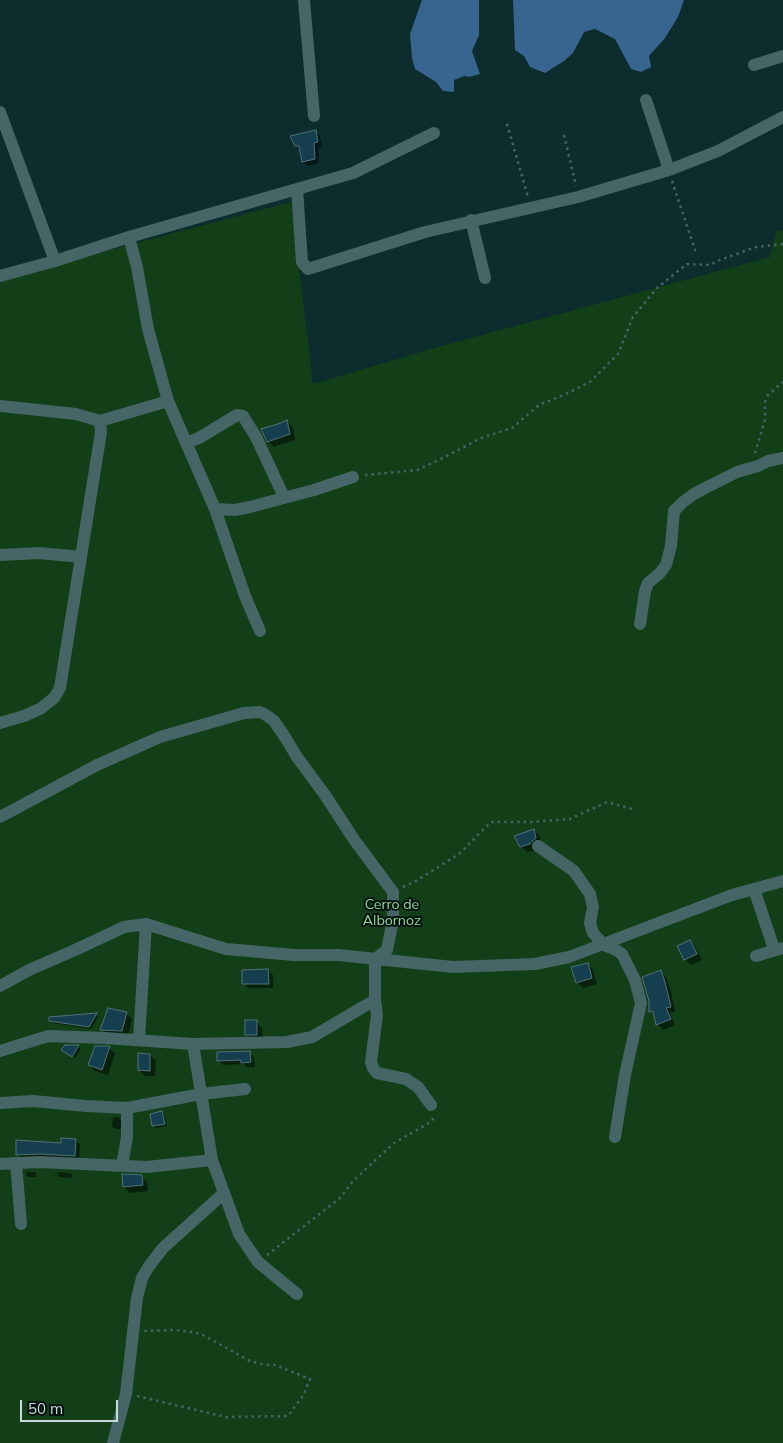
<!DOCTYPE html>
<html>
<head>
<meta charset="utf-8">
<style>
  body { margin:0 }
  #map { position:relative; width:783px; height:1443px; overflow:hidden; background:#0c2c2d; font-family:Mulish,sans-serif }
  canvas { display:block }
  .scale { position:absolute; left:20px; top:1400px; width:98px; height:22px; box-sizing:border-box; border:2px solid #c9dada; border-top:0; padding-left:6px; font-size:15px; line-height:18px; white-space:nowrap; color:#c9dada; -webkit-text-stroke:4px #061212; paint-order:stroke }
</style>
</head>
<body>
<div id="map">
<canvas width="783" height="1443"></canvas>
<div class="scale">50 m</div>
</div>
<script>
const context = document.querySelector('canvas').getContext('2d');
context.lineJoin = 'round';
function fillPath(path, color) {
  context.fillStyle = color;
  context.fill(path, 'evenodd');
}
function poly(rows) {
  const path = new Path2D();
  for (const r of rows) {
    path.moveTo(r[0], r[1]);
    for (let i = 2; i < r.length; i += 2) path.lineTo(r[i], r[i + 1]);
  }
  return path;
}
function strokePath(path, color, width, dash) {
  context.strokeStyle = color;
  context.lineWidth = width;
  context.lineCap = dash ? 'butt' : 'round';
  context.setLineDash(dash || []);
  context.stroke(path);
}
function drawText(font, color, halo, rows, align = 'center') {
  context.font = font + ' Mulish,sans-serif';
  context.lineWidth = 4;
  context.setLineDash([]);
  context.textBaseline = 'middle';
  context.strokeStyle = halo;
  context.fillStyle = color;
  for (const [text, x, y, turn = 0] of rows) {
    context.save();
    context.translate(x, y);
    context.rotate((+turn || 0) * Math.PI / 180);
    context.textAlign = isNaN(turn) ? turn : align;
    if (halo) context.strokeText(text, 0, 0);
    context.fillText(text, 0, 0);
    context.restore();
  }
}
const green = poly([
  [291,202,313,384,434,348,770,257,777,230,783,231,783,1443,0,1443,0,279]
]);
const water = poly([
  [422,0,479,0,479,35,472,51,480,74,469,77,464,76,454,80,454,92,443,91,436,82,415,69,412,58,410,34],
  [513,0,684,0,678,17,665,38,649,56,651,67,641,72,631,69,615,39,595,29,584,32,573,53,564,61,545,73,530,67,524,56,515,50]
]);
const shadow = poly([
  [315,131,320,136,322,147,318,147,319,163,308,166,303,161,301,151,296,146],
  [287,422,293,427,295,440,274,447,268,441],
  [534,830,540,836,541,844,536,850,527,852,521,846],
  [690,941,695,947,702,960,691,965,685,959],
  [588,964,593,970,597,984,583,988,577,982],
  [268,970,273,975,273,988,248,988,244,983],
  [661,972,666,977,670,988,675,1012,670,1013,675,1025,663,1030,658,1025,656,1016,650,1011],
  [126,1013,132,1019,128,1036,107,1035,102,1029],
  [96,1015,98,1017,91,1029,53,1023,50,1021],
  [256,1022,262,1028,263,1040,252,1040,246,1034],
  [65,1046,78,1046,81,1049,75,1058,63,1050],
  [109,1048,115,1053,108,1075,95,1071,89,1065],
  [249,1052,254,1057,255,1067,247,1067,244,1064,223,1065,219,1061],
  [150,1055,156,1061,155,1076,145,1076,139,1070],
  [162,1112,165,1115,167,1126,156,1128,153,1125],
  [113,1117,118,1117,121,1120,121,1129,115,1129,112,1126],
  [75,1140,80,1145,79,1160,22,1159,17,1154],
  [26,1172,34,1172,36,1174,36,1177,29,1177,26,1175],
  [57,1172,70,1173,72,1175,72,1178,59,1177],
  [123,1175,141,1176,147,1182,148,1191,130,1193,124,1187]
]);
const building = poly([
  [316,130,318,142,314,143,315,159,302,162,299,146,295,146,290,136,316,130],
  [287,420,290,434,267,442,261,429,281,423,287,420],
  [534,829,536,838,532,841,530,844,520,847,514,836,534,829],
  [690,940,697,954,684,960,677,946,690,940],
  [588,963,592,978,576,983,571,967,588,963],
  [268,969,269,984,242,984,242,970,268,969],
  [661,970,665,982,671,1007,666,1008,671,1019,656,1025,653,1011,649,1012,649,1001,642,977,661,970],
  [108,1008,127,1012,122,1031,100,1030,108,1008],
  [97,1013,89,1027,49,1021,49,1017,97,1013],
  [245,1020,257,1020,257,1035,245,1035,245,1020],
  [65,1045,79,1045,72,1057,61,1050,65,1045],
  [95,1046,110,1046,102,1070,88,1065,95,1046],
  [250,1051,251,1062,241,1063,241,1060,217,1061,217,1052,250,1051],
  [138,1053,150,1054,150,1071,138,1070,138,1053],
  [162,1111,165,1124,152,1126,150,1114,162,1111],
  [61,1138,76,1139,75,1156,39,1154,16,1155,16,1140,61,1143,61,1138],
  [122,1174,142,1175,143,1185,123,1187,122,1174]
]);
const path = poly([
  [507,124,528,197],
  [564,135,576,186],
  [672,181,696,253],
  [755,453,765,420,765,402,768,395,783,382],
  [365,475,417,470,443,458,481,438,512,428,539,405,568,393,591,381,618,354,633,317,657,288,687,264,710,265,720,260,756,247,783,244],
  [403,887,416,881,459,854,491,822,529,822,570,819,607,802,632,809],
  [267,1255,340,1198,353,1181,394,1143,431,1122,435,1116],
  [137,1396,226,1417,288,1416,303,1396,310,1379,275,1365,265,1365,250,1361,203,1335,193,1332,173,1330,144,1331]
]);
const minor = poly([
  [304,0,314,116],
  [754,65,783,56],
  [646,100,669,170],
  [0,112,55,261],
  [297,189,302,262,308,269,425,232,578,197,669,170,718,151,783,117],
  [471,220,485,278],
  [129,237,137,267,148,329,168,401,215,509,245,596,260,631],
  [0,276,55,261,129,237,353,173,434,133],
  [0,406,76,414,100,421,168,401],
  [186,443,199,438,237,415,243,416,256,437,284,497],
  [215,509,235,510,250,507,314,490,353,477],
  [0,555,39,553,81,557],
  [640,624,645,591,648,583,660,573,666,565,671,546,674,511,683,502,694,494,707,487,737,472,758,466,768,461,783,458],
  [0,723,24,716,40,709,54,698,60,688,101,432,100,421],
  [0,817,97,765,160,737,244,713,260,712,266,715,274,721,285,737,297,757,325,795,355,841,393,892,393,920,387,950,375,959,375,1000,377,1015,371,1062,373,1068,377,1073,406,1079,418,1087,431,1105],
  [538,846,574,871,590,894,593,907,590,923,593,933,604,945,616,950,622,954,635,980,641,1003,625,1075,615,1137],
  [754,889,774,949],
  [756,956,783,948],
  [0,986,29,970,75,950,124,927,146,924,226,949,294,955,338,955,453,967,535,964,569,957,732,895,783,881],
  [139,1040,146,924],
  [193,1044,212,1160,239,1234,258,1262,297,1294],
  [0,1051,48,1036,105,1038,193,1044,287,1042,312,1037,375,1000],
  [0,1103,33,1101,86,1106,127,1108,201,1094,245,1089],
  [16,1163,21,1224],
  [0,1164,39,1162,147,1167,212,1160],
  [122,1166,127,1137,127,1108],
  [113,1443,126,1394,137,1298,142,1278,149,1266,163,1248,224,1193]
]);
const parkNames = [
  ["Cerro de",392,905],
  ["Albornoz",392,921]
];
fillPath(green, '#123f17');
fillPath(water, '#386490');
fillPath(shadow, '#0007');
fillPath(building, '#153f4e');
strokePath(building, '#54707b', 1);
strokePath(path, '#476363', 2.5, [2.5, 4]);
strokePath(minor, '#466566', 12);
drawText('14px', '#93d996', '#061212', parkNames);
</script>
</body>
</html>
